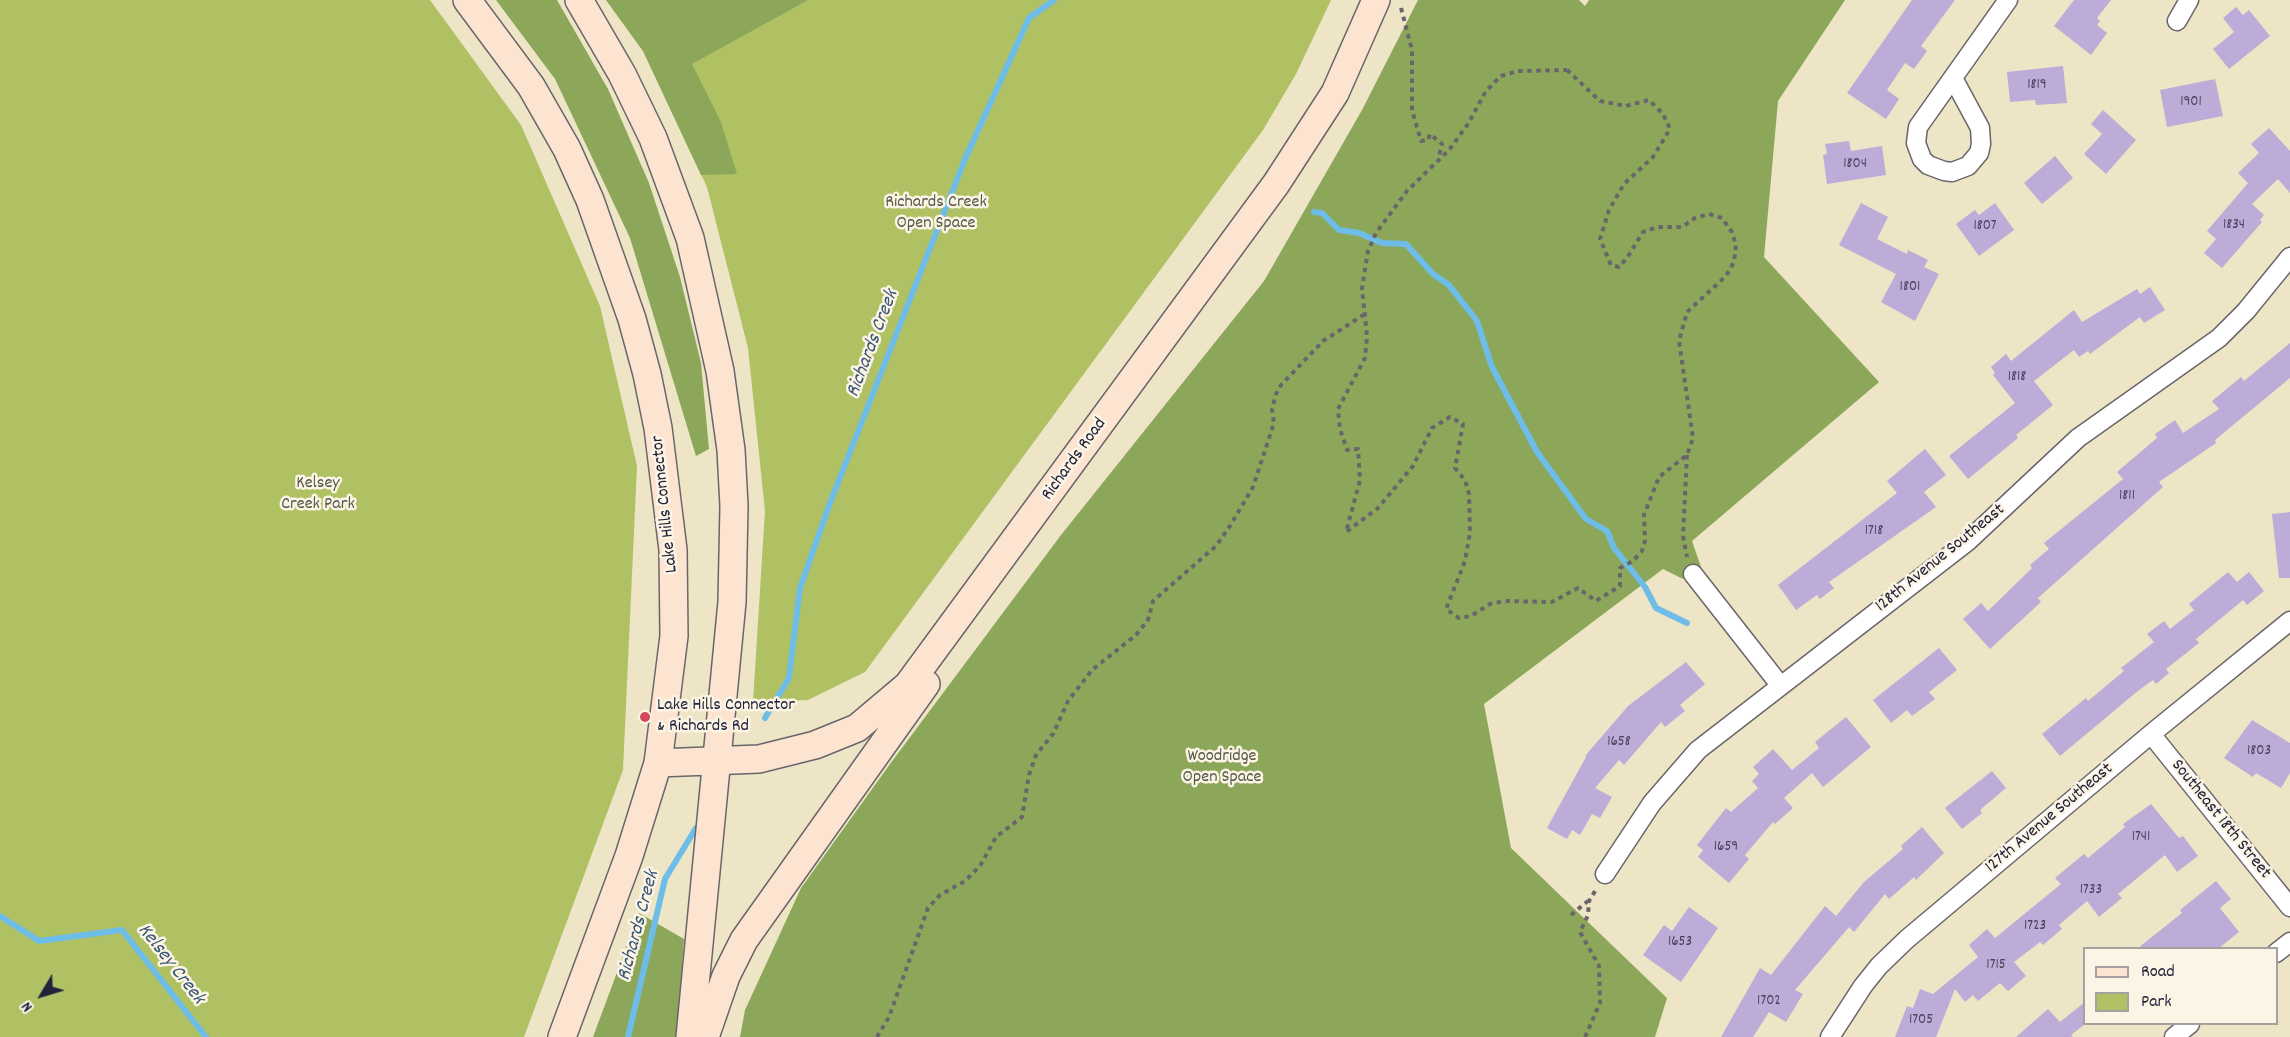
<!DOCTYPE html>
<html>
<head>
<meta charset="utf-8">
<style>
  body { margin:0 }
  #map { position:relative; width:2290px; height:1037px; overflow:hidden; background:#ede5c5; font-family:Dekko,sans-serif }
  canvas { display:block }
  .legend { position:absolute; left:2083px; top:947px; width:195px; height:78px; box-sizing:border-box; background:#fcf5e5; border:2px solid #a5a1a1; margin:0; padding:8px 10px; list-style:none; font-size:18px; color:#22223b }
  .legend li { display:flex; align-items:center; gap:12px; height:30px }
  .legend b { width:30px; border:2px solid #a5a1a1 }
  .north { position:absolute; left:12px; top:965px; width:60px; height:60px; -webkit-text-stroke:4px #fcf5e5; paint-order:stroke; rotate:232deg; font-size:16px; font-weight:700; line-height:24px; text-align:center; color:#22223b }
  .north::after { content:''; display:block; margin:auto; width:21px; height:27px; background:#22223b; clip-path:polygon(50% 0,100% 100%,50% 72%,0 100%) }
</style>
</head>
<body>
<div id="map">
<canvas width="2290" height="1037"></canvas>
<ul class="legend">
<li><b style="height:8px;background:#fde4d1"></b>Road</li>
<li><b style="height:16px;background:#b0c164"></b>Park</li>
</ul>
<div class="north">N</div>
</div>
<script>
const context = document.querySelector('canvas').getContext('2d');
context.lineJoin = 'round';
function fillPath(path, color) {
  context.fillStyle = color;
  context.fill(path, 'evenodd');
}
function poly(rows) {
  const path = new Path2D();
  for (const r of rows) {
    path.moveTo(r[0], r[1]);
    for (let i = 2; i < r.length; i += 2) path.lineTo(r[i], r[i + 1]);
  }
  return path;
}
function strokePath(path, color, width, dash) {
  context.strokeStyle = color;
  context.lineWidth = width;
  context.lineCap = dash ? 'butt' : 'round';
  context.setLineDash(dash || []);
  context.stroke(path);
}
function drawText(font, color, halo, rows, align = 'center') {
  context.font = font + ' Dekko,sans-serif';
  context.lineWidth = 5;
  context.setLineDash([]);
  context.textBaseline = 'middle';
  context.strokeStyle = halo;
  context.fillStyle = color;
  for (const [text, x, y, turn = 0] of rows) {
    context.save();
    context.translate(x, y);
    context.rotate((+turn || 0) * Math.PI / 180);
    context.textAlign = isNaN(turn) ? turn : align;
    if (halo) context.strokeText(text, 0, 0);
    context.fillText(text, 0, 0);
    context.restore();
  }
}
const green = poly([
  [0,0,430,0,521,125,600,306,637,466,623,770,524,1037,0,1037],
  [606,0,1331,0,1296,74,1263,130,865,672,808,700,753,702,765,511,748,348,707,187,643,51]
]);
const forest = poly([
  [496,0,557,0,608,89,649,183,680,277,701,363,709,449,696,456,630,238,555,79],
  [606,0,808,0,692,64,721,122,737,174,701,175,643,51],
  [1418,0,1579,0,1585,6,1589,0,1845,0,1778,101,1764,257,1879,382,1692,541,1701,567,1683,579,1663,569,1484,704,1511,848,1667,998,1655,1037,740,1037,745,1010,801,888,890,764,1061,535,1264,281,1362,110],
  [639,913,684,939,677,1037,593,1037]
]);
const stream = poly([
  [1314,212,1322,213,1339,230,1359,233,1382,243,1406,244,1433,274,1449,285,1477,321,1492,367,1537,452,1586,519,1607,531,1614,548,1645,587,1656,608,1687,623],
  [765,718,789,678,800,588,830,503,965,159,1029,18,1054,0],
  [0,916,39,941,122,930,206,1037],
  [628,1037,665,879,696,828]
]);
const building = poly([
  [1912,0,1955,0,1921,46,1927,51,1914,69,1905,63,1887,90,1899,99,1886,119,1847,93],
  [2074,0,2111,0,2097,18,2100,21,2097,25,2107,33,2091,55,2054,26],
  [2236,7,2243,15,2249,10,2270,36,2229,69,2213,49,2234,32,2223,18],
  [2063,66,2067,103,2036,105,2035,100,2010,102,2007,72],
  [2215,79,2223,116,2167,127,2160,90],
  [2103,110,2136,140,2106,174,2084,154,2102,134,2091,124],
  [2269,128,2290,151,2290,193,2278,179,2252,204,2264,215,2260,220,2262,222,2222,268,2204,253,2216,239,2207,231,2248,183,2238,173,2259,153,2251,144],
  [1849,141,1851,151,1882,146,1886,175,1827,184,1823,155,1827,154,1825,144],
  [2055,156,2073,178,2042,204,2024,183],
  [1861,203,1888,217,1877,239,1907,254,1908,250,1928,260,1924,267,1939,274,1915,321,1881,302,1896,274,1839,245],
  [1995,203,2014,230,1979,256,1956,224,1975,210,1979,215],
  [2150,287,2165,310,2144,323,2140,317,2090,354,2088,351,2079,357,2074,350,2034,381,2053,405,2016,435,2018,438,1968,479,1949,456,2015,403,1993,375,1995,373,1991,367,2006,354,2011,361,2074,310,2082,322,2137,289,2140,294],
  [2290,343,2290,378,2215,440,2216,443,2159,482,2163,487,2038,598,2041,602,1990,649,1963,619,1981,603,1988,611,2032,568,2030,565,2049,549,2044,543,2123,479,2117,472,2157,438,2155,434,2175,420,2183,433,2219,409,2212,401,2241,377,2244,381],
  [1925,449,1946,475,1924,492,1936,507,1829,582,1834,588,1820,599,1817,595,1796,610,1778,585,1897,493,1887,481],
  [2290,512,2290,578,2279,578,2272,514],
  [2228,572,2237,582,2249,572,2264,591,2247,605,2243,600,2196,639,2199,643,2166,669,2169,673,2156,684,2153,680,2139,690,2060,756,2042,734,2086,698,2088,701,2124,671,2121,668,2154,642,2147,634,2164,621,2170,629,2194,610,2189,604],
  [1939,648,1957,670,1929,692,1935,699,1912,716,1907,710,1891,723,1873,700],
  [1686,662,1705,684,1680,705,1685,711,1665,727,1661,722,1624,765,1619,760,1595,788,1612,797,1600,818,1592,814,1580,835,1572,830,1567,839,1547,828,1586,757,1585,756,1628,706],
  [1846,717,1871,747,1823,787,1812,773,1784,798,1793,808,1775,824,1773,822,1745,855,1749,859,1729,883,1698,857,1703,850,1697,845,1726,808,1731,812,1758,788,1752,781,1759,774,1753,767,1773,749,1792,770,1819,748,1815,742],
  [2252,720,2290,743,2290,773,2281,788,2256,773,2253,777,2224,758],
  [1992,771,2006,788,1980,810,1982,813,1962,829,1945,808],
  [2151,804,2179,838,2183,836,2198,856,2177,872,2165,855,2118,894,2122,898,2099,917,2087,901,2059,925,2062,929,2043,945,2040,942,2014,962,2026,976,2008,991,2000,983,1978,1001,1973,995,1965,1002,1955,989,1936,1037,1895,1037,1907,1006,1913,1008,1920,989,1933,994,1978,957,1969,945,1987,929,1995,938,2061,884,2055,878,2084,854,2088,858,2125,827,2123,824],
  [1922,827,1944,853,1916,880,1914,877,1889,899,1885,894,1854,932,1849,927,1795,990,1803,994,1786,1022,1769,1012,1753,1037,1721,1037,1760,968,1771,975,1825,906,1836,916,1864,882,1903,849,1901,846],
  [2216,881,2231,899,2220,908,2239,932,2219,948,2138,948,2182,913,2180,910],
  [1689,907,1718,928,1681,982,1643,955,1664,925,1672,931],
  [2085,1002,2085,1024,2071,1035,2073,1037,2016,1037,2048,1009,2060,1022]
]);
const path = poly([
  [1401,8,1412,50,1412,110,1421,141,1428,140,1430,134,1442,144,1439,156],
  [1567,70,1600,101,1626,106,1649,100,1663,114,1670,129,1653,157,1624,184,1609,210,1600,239,1611,265,1619,267,1627,258,1643,232,1657,227,1682,227,1695,218,1709,214,1722,218,1732,232,1736,245,1734,262,1726,276,1687,312,1679,341,1693,438,1687,455,1659,477,1644,515,1645,541,1642,551,1633,561,1620,568,1620,586,1596,601,1578,588,1552,602,1504,601,1490,604,1471,616,1459,618,1446,609,1465,561,1470,532,1469,494,1465,480,1455,468,1463,424,1450,417,1432,428,1413,466,1378,508,1346,532,1360,480,1358,449,1347,450,1340,429,1338,409,1365,358,1367,336,1362,288,1368,251,1376,233,1407,191,1449,150,1468,124,1486,91,1501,76,1518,71,1567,70],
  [1687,455,1683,536,1687,557],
  [1571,915,1588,901],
  [877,1037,889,1017,928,908,940,895,965,881,980,866,996,837,1022,817,1029,775,1036,755,1053,734,1068,701,1092,670,1136,635,1148,620,1153,601,1216,546,1230,526,1253,487,1274,423,1272,409,1276,394,1281,385,1323,341,1365,314],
  [1585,1037,1600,1003,1599,966,1580,932,1588,915,1589,901,1597,888]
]);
const street = poly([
  [2177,21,2189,0],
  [1953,78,1980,128,1981,144,1979,153,1968,166,1952,172,1944,171,1928,165,1922,159,1916,143,1918,127,2008,0],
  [1693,574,1780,685],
  [2151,734,2290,907],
  [1605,874,1652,803,1698,750,1967,542,2078,438,2219,338,2246,311,2290,257],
  [2276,953,2290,942],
  [1830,1037,1863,986,1879,966,1907,939,2151,734,2290,621],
  [2174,1037,2190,1024]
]);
const secondary = poly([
  [467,0,531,86,567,149,590,200,632,319,647,374,658,428,673,550,674,636,658,763,629,856,562,1037],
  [579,0,622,74,653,138,690,238,720,371,731,450,734,506,732,602,690,1037],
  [658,763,759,759,815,745,857,728,908,685,1276,184,1335,93,1376,0],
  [705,1037,726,976,744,940,926,684]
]);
const markers = [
  [645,717,6,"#d1495b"]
];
const numberNames = [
  ["1819",2037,86],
  ["1901",2191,103],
  ["1804",1855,165],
  ["1834",2234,226],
  ["1807",1985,227],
  ["1801",1910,288],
  ["1818",2017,378],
  ["1811",2127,497],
  ["1718",1874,532],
  ["1658",1619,743],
  ["1803",2259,752],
  ["1741",2141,838],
  ["1659",1726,848],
  ["1733",2091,891],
  ["1723",2035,927],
  ["1653",1680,943],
  ["1715",1996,966],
  ["1702",1769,1002],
  ["1705",1921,1021]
];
const parkNames = [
  ["Richards Creek",936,204],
  ["Open Space",936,225],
  ["Kelsey",318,485],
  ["Creek Park",318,506],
  ["Woodridge",1222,758],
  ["Open Space",1222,779]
];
const streetNames = [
  ["Richards Road",1075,460,-54],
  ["Lake Hills Connector",666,504,-96],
  ["128th Avenue Southeast",1941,559,-39],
  ["127th Avenue Southeast",2050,819,-40],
  ["Southeast 18th Street",2220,820,51]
];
const poiNames = [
  ["Lake Hills Connector",657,707],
  ["& Richards Rd",657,728]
];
const waterNames = [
  ["Richards Creek",874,344,-69],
  ["Richards Creek",640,926,-75],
  ["Kelsey Creek",170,965,52]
];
fillPath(green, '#b0c164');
fillPath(forest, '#8ca75a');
strokePath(stream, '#6dbde8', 6);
fillPath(building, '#bdacd7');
strokePath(street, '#69666b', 21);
strokePath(secondary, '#69666b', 30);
strokePath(path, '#69666b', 4, [4.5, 4.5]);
strokePath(street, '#fff', 18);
strokePath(secondary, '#fde4d1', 27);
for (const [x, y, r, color] of markers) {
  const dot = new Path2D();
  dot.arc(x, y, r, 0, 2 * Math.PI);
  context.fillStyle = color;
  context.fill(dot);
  strokePath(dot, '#fcf5e5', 2);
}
drawText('15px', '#494462', null, numberNames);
drawText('18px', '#545a49', '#fcf5e5', parkNames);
drawText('18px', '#22223b', '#fcf5e5', streetNames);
drawText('18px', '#22223b', '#fcf5e5', poiNames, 'left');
drawText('italic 20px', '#3c5878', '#fcf5e5', waterNames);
</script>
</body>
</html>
